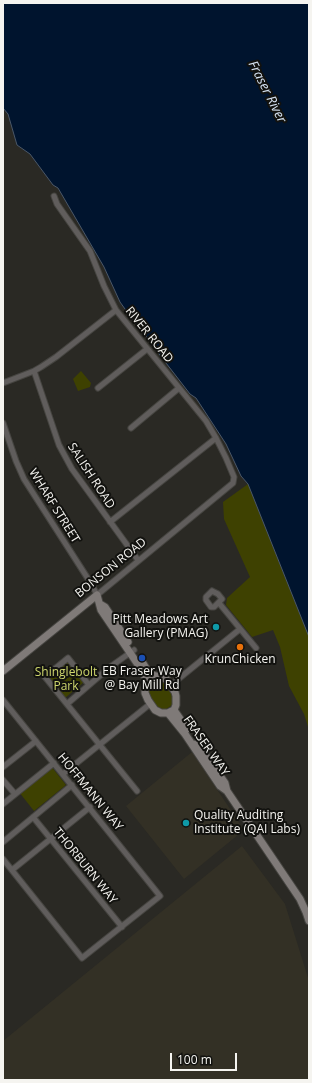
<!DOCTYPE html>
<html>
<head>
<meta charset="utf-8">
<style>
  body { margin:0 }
  #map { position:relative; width:312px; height:1083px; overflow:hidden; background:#2a2924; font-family:"Open Sans",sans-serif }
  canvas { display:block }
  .frame { position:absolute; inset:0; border:4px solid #f5f4f0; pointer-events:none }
  .scale { position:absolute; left:170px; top:1053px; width:67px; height:18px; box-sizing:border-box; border:2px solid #f5f4f0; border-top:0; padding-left:5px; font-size:12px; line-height:14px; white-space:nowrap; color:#f5f4f0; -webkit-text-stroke:3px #12120f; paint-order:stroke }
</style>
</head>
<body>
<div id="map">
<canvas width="312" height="1083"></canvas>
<div class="frame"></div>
<div class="scale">100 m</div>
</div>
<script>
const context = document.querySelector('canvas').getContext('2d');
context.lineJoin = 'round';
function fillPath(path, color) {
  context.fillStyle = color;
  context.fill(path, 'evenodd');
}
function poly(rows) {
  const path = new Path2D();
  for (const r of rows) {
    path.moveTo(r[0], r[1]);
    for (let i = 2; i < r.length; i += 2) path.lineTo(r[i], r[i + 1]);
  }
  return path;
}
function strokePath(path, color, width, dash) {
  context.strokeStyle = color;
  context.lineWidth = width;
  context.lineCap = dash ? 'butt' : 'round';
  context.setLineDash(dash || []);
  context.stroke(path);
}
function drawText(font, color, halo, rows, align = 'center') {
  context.font = font + ' "Open Sans",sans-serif';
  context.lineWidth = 4;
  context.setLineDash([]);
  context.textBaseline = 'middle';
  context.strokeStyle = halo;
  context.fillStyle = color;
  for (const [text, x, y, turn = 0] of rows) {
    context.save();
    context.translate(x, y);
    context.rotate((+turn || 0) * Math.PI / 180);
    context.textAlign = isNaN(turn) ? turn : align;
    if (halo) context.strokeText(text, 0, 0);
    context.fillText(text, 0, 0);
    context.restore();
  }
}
const built = poly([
  [192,752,244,830,184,879,126,806],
  [242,846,285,904,309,981,309,1080,4,1080,3,1079,3,1041]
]);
const green = poly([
  [81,371,91,383,90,387,78,391,73,379],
  [248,484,309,637,309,730,304,714,289,686,280,647,273,630,252,637,226,605,227,598,250,577,224,519,223,502],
  [67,661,84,682,65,698,48,677],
  [156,679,163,680,173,694,174,702,172,705,165,710,161,710,157,709,148,695,149,685],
  [51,766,66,785,34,811,19,792]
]);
const water = poly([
  [3,3,309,3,309,637,248,484,241,476,226,444,196,398,190,394,149,341,142,329,137,325,125,309,120,302,104,267,58,188,53,185,30,154,17,145,8,114,3,108,3,3]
]);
const street = poly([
  [34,371,59,445,72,469,138,560],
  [3,383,34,371,41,367,56,357,116,310],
  [98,388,147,349],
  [3,423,16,461,24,479,92,585,97,595,233,483,234,477,226,458,216,438,206,421,116,310,104,286,90,251,57,204,54,196],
  [131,428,179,388],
  [110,522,216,438],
  [212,591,218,594,222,599,214,607,211,607,206,600,206,597,212,591],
  [219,603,256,648],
  [89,685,68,658,45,677,137,791],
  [171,685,240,629],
  [3,700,160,896,82,958,3,859],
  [67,704,110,667,134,650],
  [3,767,36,741],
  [63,774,150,704],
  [3,780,15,794],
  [3,804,54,763],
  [33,817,122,927],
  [3,842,72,785],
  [12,870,90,807]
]);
const secondary = poly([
  [100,604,105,607,128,642],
  [141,660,149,673,155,676],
  [3,671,97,595,101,610,141,669,147,681],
  [155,676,160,676,167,680,175,692,176,696,176,705,174,710,168,713,161,713,155,710,148,700,145,693,145,688,147,681,155,676],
  [174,710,187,729],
  [168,713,185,734,220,786,227,791,273,859,300,899,306,912,309,921],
  [197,743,225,783,227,791]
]);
const markers = [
  [216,627,4,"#0f9aa8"],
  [240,647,4,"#e8710a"],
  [142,658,4,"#1a4fb4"],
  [186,823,4,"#0f9aa8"]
];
const streetNames = [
  ["RIVER ROAD",149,335,51],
  ["SALISH ROAD",91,476,57],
  ["WHARF STREET",54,506,58],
  ["BONSON ROAD",111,568,-39],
  ["FRASER WAY",206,746,55],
  ["HOFFMANN WAY",90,792,51],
  ["THORBURN WAY",85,866,51]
];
const poiNames = [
  ["Pitt Meadows Art",208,620,"right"],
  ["Gallery (PMAG)",208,634,"right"],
  ["KrunChicken",240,660],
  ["EB Fraser Way",142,672],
  ["@ Bay Mill Rd",142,686],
  ["Quality Auditing",194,816,"left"],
  ["Institute (QAI Labs)",194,830,"left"]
];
const parkNames = [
  ["Shinglebolt",66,673],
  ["Park",66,687]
];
const waterNames = [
  ["Fraser River",267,92,63]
];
fillPath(built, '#333025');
fillPath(green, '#3e4101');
fillPath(water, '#00142e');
strokePath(water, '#4a5768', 1);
strokePath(street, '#464541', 7);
strokePath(secondary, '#464541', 9);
strokePath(street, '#605d5c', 5);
strokePath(secondary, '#7f7a78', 7);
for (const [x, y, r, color] of markers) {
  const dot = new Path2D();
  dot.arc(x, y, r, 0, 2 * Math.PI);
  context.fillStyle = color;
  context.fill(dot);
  strokePath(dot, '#12120f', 1.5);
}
drawText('12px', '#f5f4f0', '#12120f', streetNames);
drawText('12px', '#f5f4f0', '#12120f', poiNames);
drawText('12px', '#cfd76d', '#12120f', parkNames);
drawText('italic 13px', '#d4e1f1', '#12120f', waterNames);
</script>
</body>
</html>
